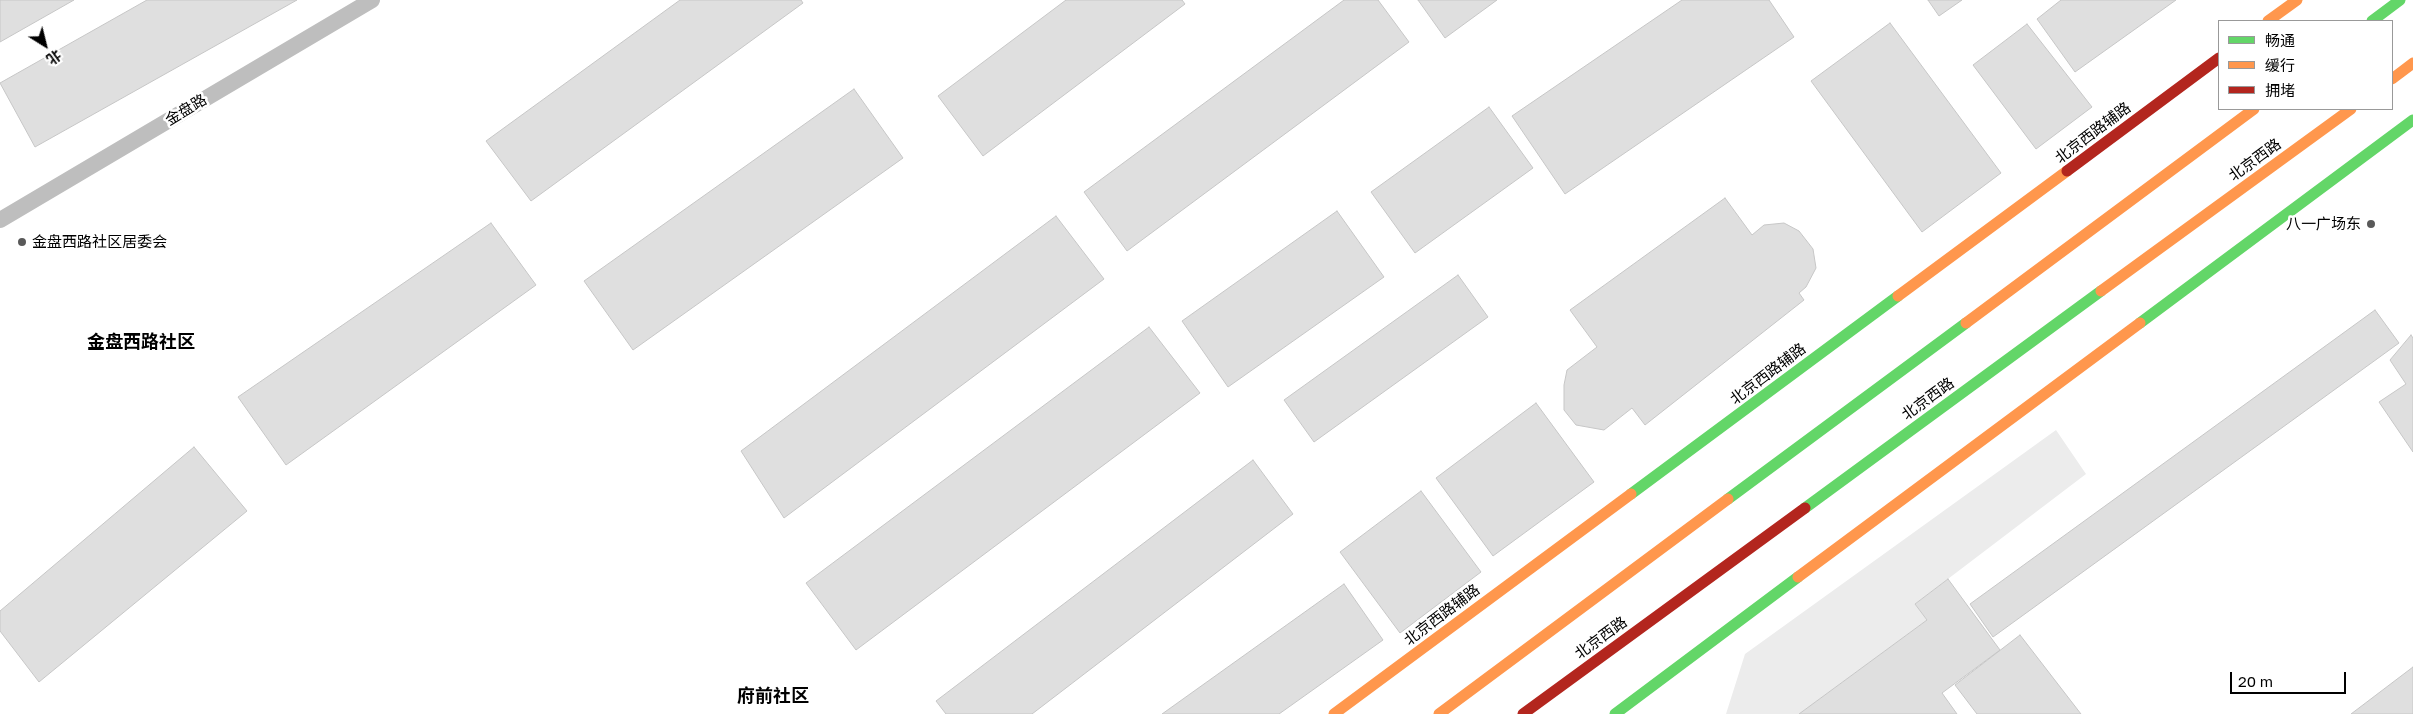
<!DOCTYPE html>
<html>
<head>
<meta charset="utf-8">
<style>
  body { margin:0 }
  #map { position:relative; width:2413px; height:714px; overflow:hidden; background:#fff; font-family:"Golos Text","Noto Sans SC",sans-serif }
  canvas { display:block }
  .legend { position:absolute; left:2218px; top:20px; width:175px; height:90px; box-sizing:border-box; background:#fff; border:1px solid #999; margin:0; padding:6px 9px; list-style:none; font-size:15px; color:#000 }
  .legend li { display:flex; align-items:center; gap:10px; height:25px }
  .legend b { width:25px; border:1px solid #999 }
  .north { position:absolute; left:20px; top:20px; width:50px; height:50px; -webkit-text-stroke:4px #fff; paint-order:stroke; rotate:144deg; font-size:14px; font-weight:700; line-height:20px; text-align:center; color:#000 }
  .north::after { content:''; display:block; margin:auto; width:18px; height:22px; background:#000; clip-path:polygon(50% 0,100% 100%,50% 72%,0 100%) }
  .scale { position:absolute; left:2230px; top:672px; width:116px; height:22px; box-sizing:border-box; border:2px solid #000; border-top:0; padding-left:6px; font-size:15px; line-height:18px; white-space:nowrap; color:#000; -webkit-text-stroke:4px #fff; paint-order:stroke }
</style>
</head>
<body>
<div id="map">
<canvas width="2413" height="714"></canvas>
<ul class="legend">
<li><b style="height:6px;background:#63d668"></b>畅通</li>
<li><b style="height:6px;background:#ff974d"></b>缓行</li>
<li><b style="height:6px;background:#b3261e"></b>拥堵</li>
</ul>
<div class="north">北</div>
<div class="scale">20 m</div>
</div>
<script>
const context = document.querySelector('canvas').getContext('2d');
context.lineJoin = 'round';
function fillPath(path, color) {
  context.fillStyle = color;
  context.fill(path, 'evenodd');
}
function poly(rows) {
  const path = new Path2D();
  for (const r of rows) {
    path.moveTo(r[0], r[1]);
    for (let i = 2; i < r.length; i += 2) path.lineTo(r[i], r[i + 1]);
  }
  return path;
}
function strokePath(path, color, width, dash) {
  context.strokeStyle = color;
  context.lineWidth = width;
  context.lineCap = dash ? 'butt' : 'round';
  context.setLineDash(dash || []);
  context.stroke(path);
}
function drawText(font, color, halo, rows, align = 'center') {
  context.font = font + ' "Golos Text","Noto Sans SC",sans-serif';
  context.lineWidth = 5;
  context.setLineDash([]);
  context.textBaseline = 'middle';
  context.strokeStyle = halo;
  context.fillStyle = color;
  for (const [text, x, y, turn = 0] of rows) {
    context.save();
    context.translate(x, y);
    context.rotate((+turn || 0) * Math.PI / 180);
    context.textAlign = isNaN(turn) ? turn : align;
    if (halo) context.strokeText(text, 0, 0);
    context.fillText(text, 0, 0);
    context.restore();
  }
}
const green = poly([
  [2056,430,2086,474,1915,604,1927,620,1799,714,1726,714,1745,654]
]);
const building = poly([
  [0,0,74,0,0,42,0,0],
  [147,0,297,0,35,147,0,83,147,0],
  [680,0,801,0,803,3,531,201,486,141,680,0],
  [1066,0,1182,0,1185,4,983,156,938,96,1066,0],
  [1344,0,1378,0,1409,42,1127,251,1084,192,1344,0],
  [1418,0,1497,0,1445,38,1418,0],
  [1682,0,1769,0,1794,37,1565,194,1512,116,1682,0],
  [1928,0,1962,0,1939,16,1928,0],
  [2061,0,2176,0,2075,72,2037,19,2061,0],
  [1890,23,2001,173,1922,232,1811,81,1890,23],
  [2027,24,2092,107,2036,149,1973,65,2027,24],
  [854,89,903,158,633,350,584,281,854,89],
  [1489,107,1533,168,1415,253,1371,192,1489,107],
  [1725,198,1752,235,1764,225,1784,223,1799,231,1813,249,1816,268,1806,287,1799,293,1804,300,1645,425,1632,408,1604,430,1576,425,1564,410,1564,385,1567,370,1597,347,1570,310,1725,198],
  [1337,211,1384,277,1228,387,1182,321,1337,211],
  [1056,216,1104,279,784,518,741,451,1056,216],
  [491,223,536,285,286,465,238,397,491,223],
  [1458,275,1488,317,1314,442,1284,400,1458,275],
  [2375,310,2399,343,1993,637,1970,604,2375,310],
  [1149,327,1200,393,856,650,806,583,1149,327],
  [2411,335,2413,338,2413,452,2379,402,2406,384,2390,360,2411,335],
  [1536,403,1594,482,1493,556,1436,478,1536,403],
  [194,447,247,511,39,682,0,631,0,611,194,447],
  [1253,460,1293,514,1032,714,946,714,936,701,1253,460],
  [1421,491,1481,572,1400,633,1340,552,1421,491],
  [1948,579,2000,650,1942,693,1957,714,1799,714,1927,620,1915,604,1948,579],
  [1344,584,1383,640,1279,714,1162,714,1344,584],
  [2020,635,2081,714,1977,714,1955,685,2020,635],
  [2413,667,2413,714,2351,714,2413,667]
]);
const lane = poly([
  [0,220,372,0]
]);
const fast = poly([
  [2372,21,2400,0],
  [2140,323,2413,120],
  [1631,494,1898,296],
  [1728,499,1966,323],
  [1805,508,2101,291],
  [1615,714,1798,577]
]);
const slow = poly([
  [2268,21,2297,0],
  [2392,79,2413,63],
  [2101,291,2351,109],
  [1898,296,2067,171],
  [1966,323,2254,109],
  [1798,577,2140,323],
  [1334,714,1631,494],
  [1439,714,1728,499]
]);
const jam = poly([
  [2067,171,2219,58],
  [1523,714,1805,508]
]);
const markers = [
  [2371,224,5,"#595959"],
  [22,242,5,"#595959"]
];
const streetNames = [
  ["金盘路",186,110,-31],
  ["北京西路辅路",2093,133,-37],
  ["北京西路",2255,160,-36],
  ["北京西路辅路",1768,374,-37],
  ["北京西路",1928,399,-36],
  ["北京西路辅路",1442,615,-37],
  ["北京西路",1601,638,-36]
];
const poiNames = [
  ["八一广场东",2361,224],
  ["金盘西路社区居委会",32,242,"left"]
];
const quarterNames = [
  ["金盘西路社区",141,342],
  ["府前社区",773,696]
];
fillPath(green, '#ececec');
fillPath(building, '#dfdfdf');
strokePath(building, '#c7c7c7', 1);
strokePath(lane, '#bebebe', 16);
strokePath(fast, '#63d668', 11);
strokePath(slow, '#ff974d', 11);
strokePath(jam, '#b3261e', 11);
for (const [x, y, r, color] of markers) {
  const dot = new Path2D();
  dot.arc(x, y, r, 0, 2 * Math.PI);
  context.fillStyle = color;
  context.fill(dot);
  strokePath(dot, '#fff', 2);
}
drawText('15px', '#000', '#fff', streetNames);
drawText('15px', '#000', '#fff', poiNames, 'right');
drawText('bold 18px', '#000', '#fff', quarterNames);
</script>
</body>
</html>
